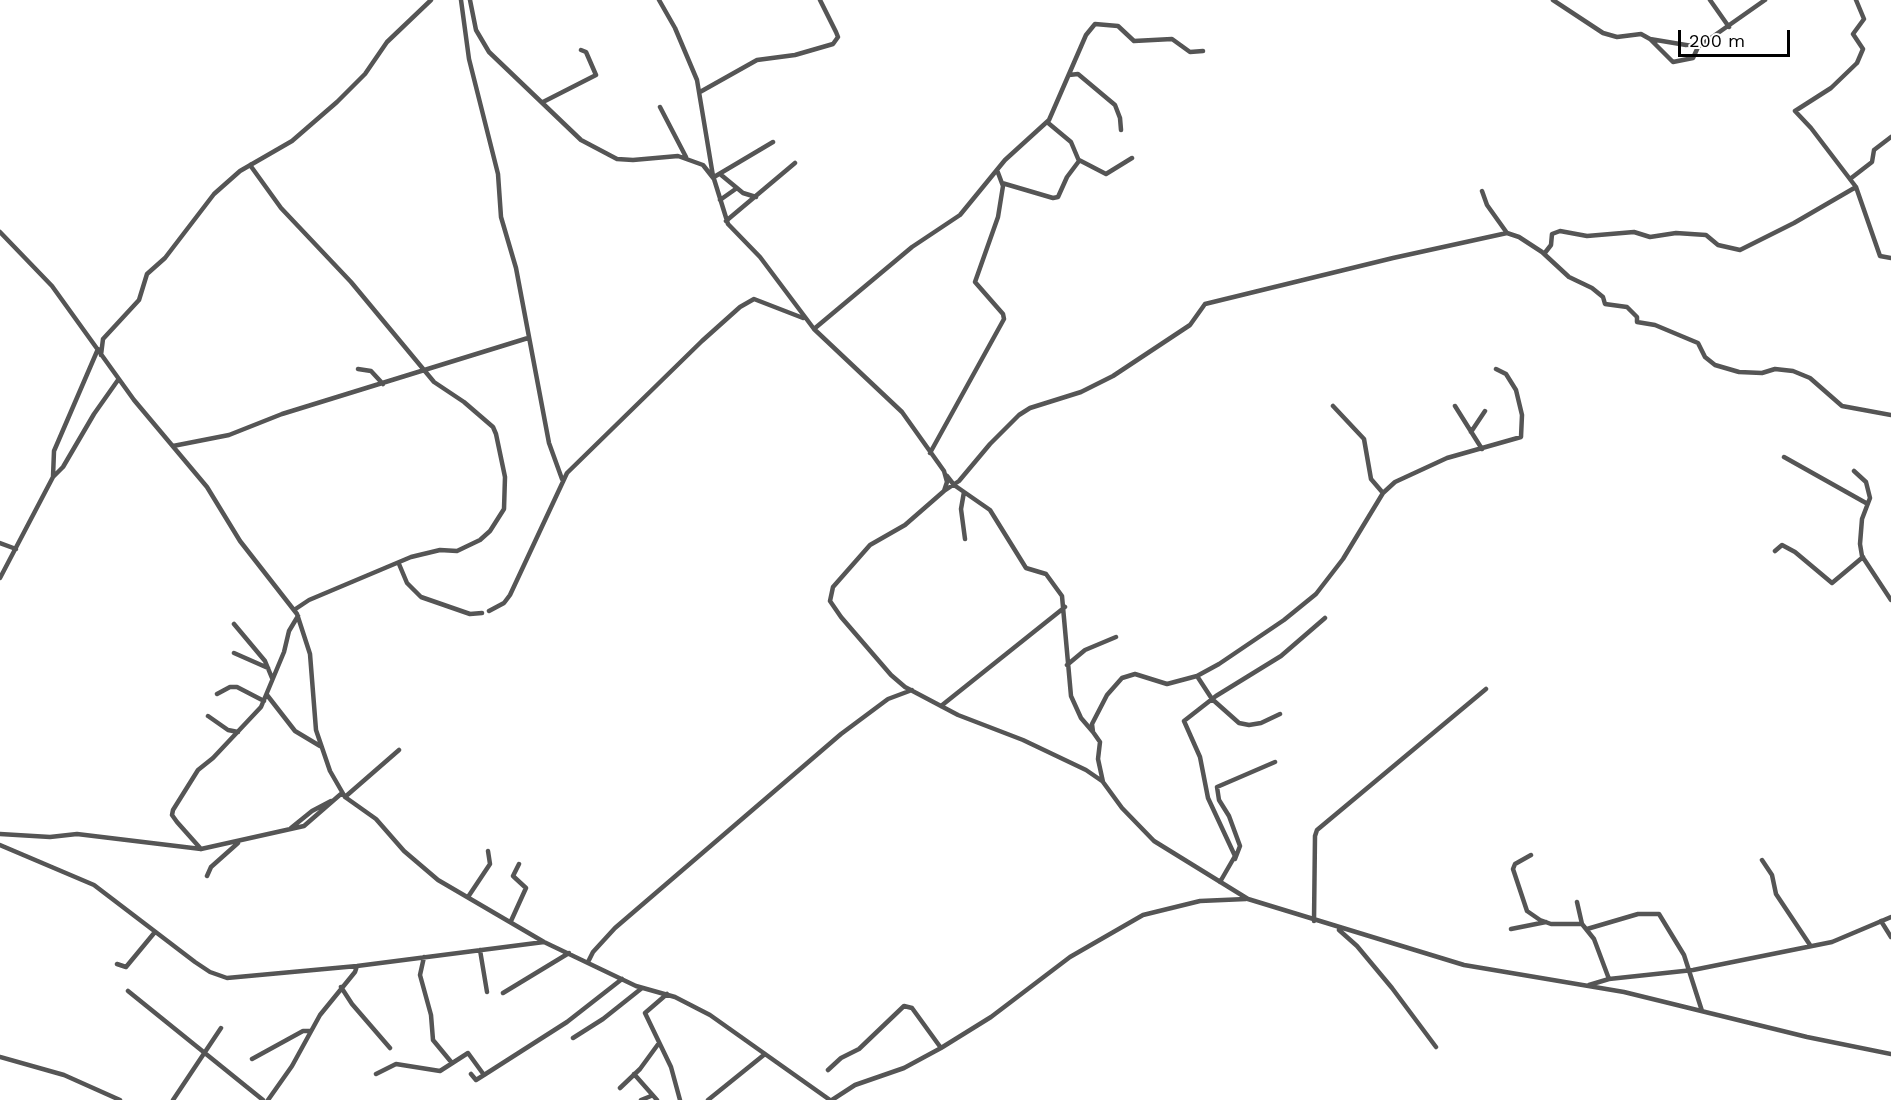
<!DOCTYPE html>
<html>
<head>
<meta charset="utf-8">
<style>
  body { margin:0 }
  #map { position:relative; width:1891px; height:1100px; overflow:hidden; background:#fff; font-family:"Work Sans",sans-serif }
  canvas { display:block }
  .scale { position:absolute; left:1678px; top:30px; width:112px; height:27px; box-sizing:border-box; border:3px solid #000; border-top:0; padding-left:8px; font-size:18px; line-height:21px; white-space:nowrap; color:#000; -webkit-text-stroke:4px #fff; paint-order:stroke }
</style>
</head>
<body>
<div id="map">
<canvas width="1891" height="1100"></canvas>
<div class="scale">200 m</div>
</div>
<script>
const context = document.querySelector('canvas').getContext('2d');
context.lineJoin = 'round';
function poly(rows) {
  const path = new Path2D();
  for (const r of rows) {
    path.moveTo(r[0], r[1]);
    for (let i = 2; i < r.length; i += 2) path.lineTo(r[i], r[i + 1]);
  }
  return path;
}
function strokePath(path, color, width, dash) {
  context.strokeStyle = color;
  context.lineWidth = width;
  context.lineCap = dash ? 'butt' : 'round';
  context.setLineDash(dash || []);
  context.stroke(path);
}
const minor = poly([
  [461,0,469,59,498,174,501,217,516,268,549,443,562,479],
  [470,0,476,30,489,52,581,140,617,159,633,160,678,156,703,165,714,179,728,224,760,257,814,329,902,412,944,471,947,482,944,491,905,525,870,545,833,587,830,601,841,617,891,675,905,687,958,715,1023,740,1086,770,1102,781],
  [659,0,675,28,697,80,713,176],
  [1553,0,1603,33,1617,37,1641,34,1650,39,1673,62,1693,58,1698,47,1765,0],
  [1710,0,1729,27],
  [1856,0,1864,19,1853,34,1863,49,1857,63,1831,88,1795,111,1811,128,1856,187,1880,256,1891,258],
  [1650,39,1698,47],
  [1069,75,1078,74,1115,105,1120,118,1121,130],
  [700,92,757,60,795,55,833,44,838,37,836,32,820,0],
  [543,102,596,75,586,52,581,50],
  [660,107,686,157],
  [1079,160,1106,174,1132,158],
  [250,165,281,208,351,282,434,382,464,402,493,427,496,434,505,477,504,509,490,531,480,540,457,551,440,550,411,557,309,600,294,610],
  [720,174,743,193,756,197],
  [714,177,773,142],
  [1850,179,1872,162,1874,150,1891,137],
  [1002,183,1053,198,1058,197,1067,177,1079,161,1071,142,1047,122],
  [1482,191,1487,205,1507,233],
  [720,200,737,188],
  [726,221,795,163],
  [0,232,52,286,134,400,207,487,240,541,297,614,310,654,316,730,330,771,345,797,376,819,404,851,438,880,544,942,636,986,675,997,710,1015,830,1100],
  [1544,254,1551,245,1552,234,1560,231,1587,236,1634,232,1650,237,1676,233,1706,235,1718,245,1740,250,1794,223,1856,187],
  [814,329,912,247,960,215,1005,160,1049,120,1086,35,1095,24,1118,26,1134,41,1172,39,1190,52,1203,51],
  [101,355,103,339,139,300,147,274,165,258,214,194,240,171,292,141,337,102,365,74,387,42,431,0],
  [358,369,371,371,383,384],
  [1496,369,1506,374,1516,390,1522,415,1521,437,1447,458,1395,482,1383,493,1343,559,1316,594,1284,620,1219,664,1197,676,1167,684,1135,674,1122,678,1107,695,1092,724,1093,732,1100,742,1098,759,1103,782,1122,808,1154,841,1248,899,1464,965,1624,992,1807,1037,1891,1054],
  [1333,406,1364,439,1371,479,1383,493],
  [1455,406,1482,449],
  [1471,432,1485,411],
  [173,446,229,435,282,414,528,338],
  [930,453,1004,319,1003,314,975,282,998,217,1003,186,997,170],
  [1784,457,1866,503],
  [1854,471,1866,482,1870,498,1862,519,1860,544,1862,556,1891,600],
  [947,476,954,485,990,510,1026,568,1046,574,1062,596,1071,696,1081,718,1093,732],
  [53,477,63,467,94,414,118,380],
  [944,491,959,481,990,444,1019,415,1030,408,1081,392,1113,376,1190,325,1205,304,1393,258,1507,233,1519,237,1542,252,1569,277,1592,288,1603,297,1605,304,1627,307,1637,317,1637,322,1655,325,1698,343,1705,357,1715,365,1739,372,1762,373,1775,369,1793,371,1810,378,1842,406,1891,415],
  [964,492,961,509,965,539],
  [0,543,16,549],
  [1775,551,1782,545,1795,552,1832,583,1863,557],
  [399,564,407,583,421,597,470,614,482,613],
  [0,578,53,477,54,451,98,349],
  [489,611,504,603,510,595,567,473,702,341,740,307,754,299,803,318],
  [234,624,265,661,272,678],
  [234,653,268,668],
  [1067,665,1085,650,1116,637],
  [1197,676,1212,699,1239,723,1249,725,1261,723,1280,714],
  [217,694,230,687,237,687,264,701],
  [267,695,295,731,320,746],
  [941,706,1065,607],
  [208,716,228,730,238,732],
  [345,797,399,750],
  [291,828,312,811,331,801],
  [0,834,50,837,77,834,201,849,304,826,342,793],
  [0,845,94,885,195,962,210,972,227,978,357,966,544,942],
  [201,849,177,822,172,815,173,810,198,770,213,758,261,707,284,652,289,631,298,616],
  [1531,855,1515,864,1513,869,1527,911,1540,920,1551,924,1582,924,1594,939,1609,979],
  [1235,859,1240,846,1229,816,1219,800,1217,787,1275,762],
  [1762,860,1772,875,1776,894,1810,945],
  [207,876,211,867,238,843],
  [1220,882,1235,856,1208,798,1200,757,1184,721,1216,696,1281,656,1325,618],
  [468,897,490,864,488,851],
  [1577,902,1582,924],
  [511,921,526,888,513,876,519,864],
  [1314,921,1315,836,1317,830,1486,689],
  [1881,921,1891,937],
  [1511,929,1546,922],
  [1587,929,1638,914,1659,914,1684,955,1702,1011],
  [1339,930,1357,946,1392,988,1436,1047],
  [480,950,487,992],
  [424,957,420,975,431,1015,433,1040,452,1063],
  [588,962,593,952,615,928,841,734,888,699,912,690],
  [117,964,126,967,155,932],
  [1589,985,1609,979,1693,970,1832,942,1891,917],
  [341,987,352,1004,390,1048],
  [128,991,263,1100],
  [503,993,569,953],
  [667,994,645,1013,671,1067,680,1100],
  [573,1038,603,1019,642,988],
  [0,1057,64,1075,120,1100],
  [252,1059,303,1031,310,1031],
  [828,1070,841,1058,859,1049,904,1006,912,1008,941,1048],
  [376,1074,396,1064,440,1071,468,1053,484,1075,567,1022,622,979],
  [471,1074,476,1080,484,1075],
  [634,1074,657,1100],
  [620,1088,640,1069,659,1043],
  [173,1100,221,1028],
  [268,1100,292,1066,320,1015,355,972,357,966],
  [641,1100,651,1096],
  [708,1100,765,1054],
  [832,1100,855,1085,904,1068,941,1048,991,1017,1070,957,1143,915,1200,901,1246,899]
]);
strokePath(minor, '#555', 4.5);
</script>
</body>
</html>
